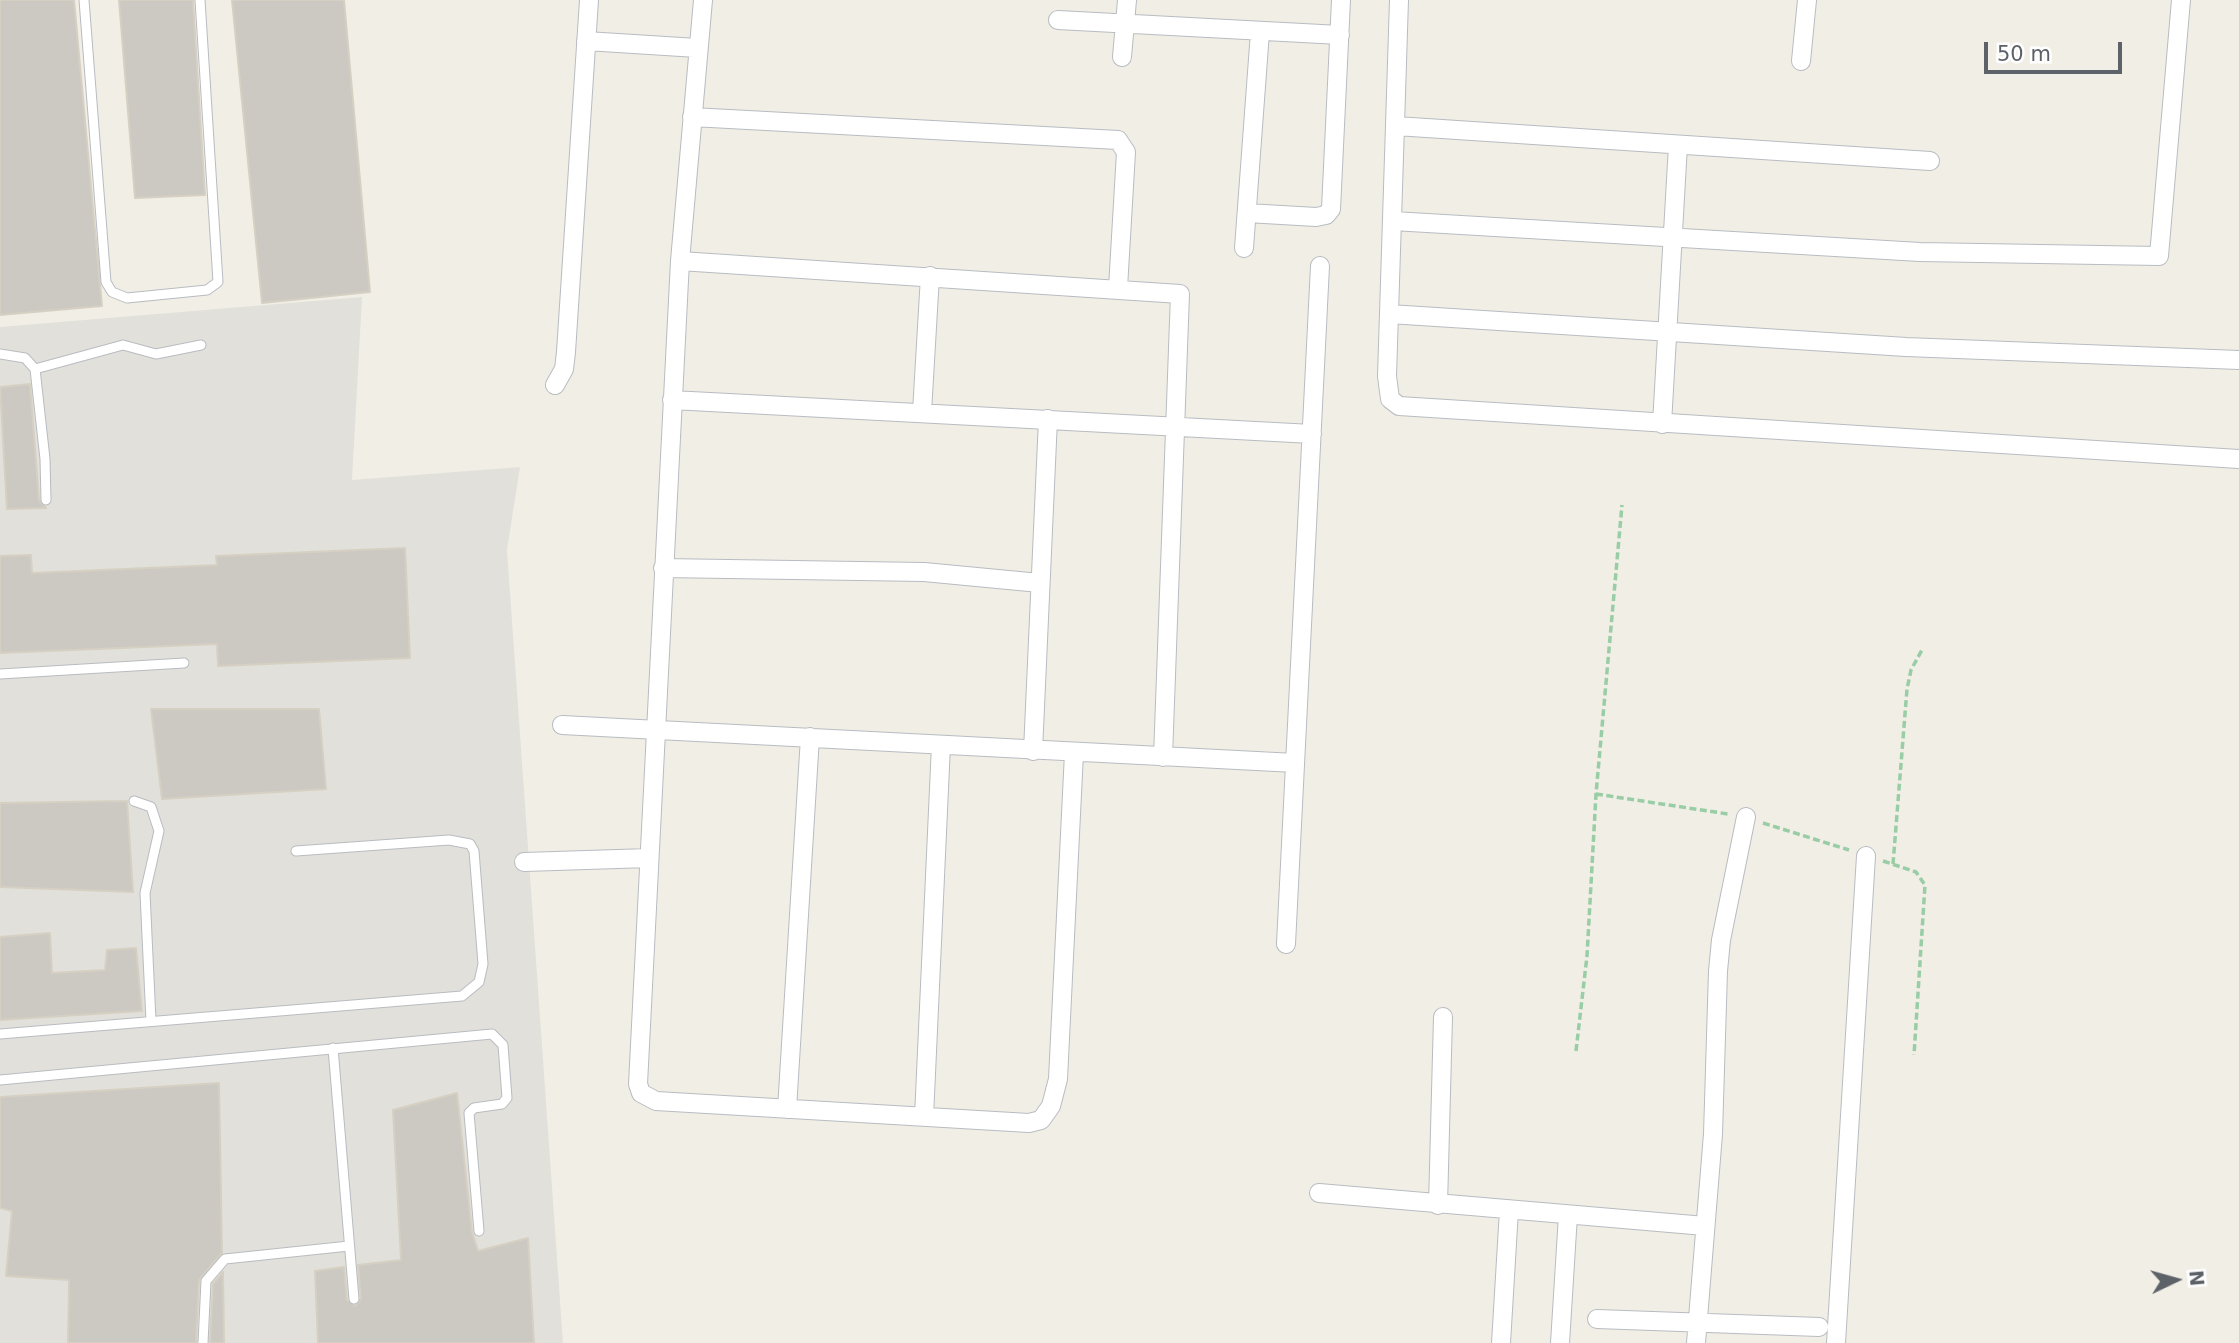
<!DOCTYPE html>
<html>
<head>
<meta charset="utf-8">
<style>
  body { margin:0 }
  #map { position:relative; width:2239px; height:1343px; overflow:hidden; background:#f1eee6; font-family:"DejaVu Sans",sans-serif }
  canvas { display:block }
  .north { position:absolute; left:2141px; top:1245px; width:70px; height:70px; -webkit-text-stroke:5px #fff; paint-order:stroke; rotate:85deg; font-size:19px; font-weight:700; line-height:28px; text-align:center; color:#5d6268 }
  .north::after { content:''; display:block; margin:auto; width:24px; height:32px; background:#5d6268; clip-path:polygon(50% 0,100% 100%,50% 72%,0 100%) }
  .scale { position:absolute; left:1984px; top:42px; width:138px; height:32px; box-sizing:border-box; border:4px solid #5d6268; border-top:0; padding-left:9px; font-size:21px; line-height:24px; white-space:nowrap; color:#5d6268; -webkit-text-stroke:5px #fff; paint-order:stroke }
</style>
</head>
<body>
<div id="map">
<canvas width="2239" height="1343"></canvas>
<div class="north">N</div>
<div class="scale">50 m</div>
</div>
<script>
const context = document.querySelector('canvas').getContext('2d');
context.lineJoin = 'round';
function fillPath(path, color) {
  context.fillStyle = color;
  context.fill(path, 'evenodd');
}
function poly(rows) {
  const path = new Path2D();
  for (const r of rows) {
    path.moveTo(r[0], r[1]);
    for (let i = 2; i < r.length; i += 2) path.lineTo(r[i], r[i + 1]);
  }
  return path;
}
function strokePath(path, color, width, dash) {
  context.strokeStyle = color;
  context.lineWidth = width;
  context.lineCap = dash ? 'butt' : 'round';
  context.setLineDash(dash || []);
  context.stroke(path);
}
const industrial = poly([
  [362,297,352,480,520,467,507,550,563,1343,0,1343,0,327]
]);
const building = poly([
  [0,0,74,0,102,306,0,315,0,0],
  [119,0,193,0,205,195,135,198,119,0],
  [232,0,344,0,370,292,262,303,232,0],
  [30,384,39,500,46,508,7,509,0,387,30,384],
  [405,548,410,658,218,666,217,644,0,653,0,556,31,555,32,573,217,565,216,556,405,548],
  [151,709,319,709,326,789,162,799,151,709],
  [127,801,133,892,0,887,0,803,127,801],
  [50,933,52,973,105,970,107,950,136,948,142,1011,0,1020,0,937,50,933],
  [219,1083,222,1253,199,1280,196,1343,68,1343,69,1280,6,1276,12,1211,0,1208,0,1097,219,1083],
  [457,1093,472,1232,478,1251,528,1238,534,1343,318,1343,315,1271,344,1267,347,1300,355,1306,361,1299,358,1265,401,1260,393,1110,457,1093],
  [223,1272,224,1343,210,1343,213,1284,223,1272]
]);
const path = poly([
  [1596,794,1728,814],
  [1763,823,1849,850],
  [1883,861,1916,872,1925,885,1914,1055],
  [1893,864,1907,689,1911,670,1923,648],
  [1576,1051,1587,956,1596,794,1622,505]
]);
const lane = poly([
  [84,0,106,282,112,292,127,298,207,290,218,282,200,0],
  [0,354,25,358,35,369,45,459,46,500],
  [35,369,123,345,156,354,201,345],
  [0,674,184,663],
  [134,801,151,807,159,831,145,893,151,1021],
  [0,1034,462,996,479,982,483,964,474,851,470,844,449,840,296,851],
  [333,1048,354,1299],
  [0,1080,492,1034,503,1045,507,1098,502,1104,474,1108,469,1113,479,1231],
  [203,1343,206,1281,225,1259,349,1246]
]);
const street = poly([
  [703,0,680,261,638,1084,641,1093,656,1101,1029,1123,1041,1120,1051,1106,1058,1079,1074,753],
  [1399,0,1387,376,1390,399,1399,406,2239,459],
  [1058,20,1340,35],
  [586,41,697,48],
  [1122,57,1127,0],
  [1801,61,1807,0],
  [692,117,1118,140,1126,152,1118,288],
  [1396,126,1930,161],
  [1247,213,1316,217,1326,215,1331,209,1341,0],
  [1393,221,1920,252,2159,256,2181,0],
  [1244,248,1260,32],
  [680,261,1180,294,1163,757],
  [1389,314,1906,347,2239,360],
  [555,385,564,369,566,352,589,0],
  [672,400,1312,434],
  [922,412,930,276],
  [1662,424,1678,145],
  [663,568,924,572,1040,583],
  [562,725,1295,763],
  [1033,751,1048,419],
  [524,862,649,858],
  [1286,944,1320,266],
  [787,1109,810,737],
  [924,1117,941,745],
  [1319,1193,1705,1226],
  [1438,1205,1443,1017],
  [1597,1319,1819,1327],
  [1501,1343,1509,1210],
  [1560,1343,1568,1215],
  [1696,1343,1713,1134,1718,971,1721,940,1746,817],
  [1836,1343,1866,856]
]);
fillPath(industrial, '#e2e0da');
fillPath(building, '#ccc9c3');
strokePath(building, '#d6d0c3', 2);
strokePath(lane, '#b8bcc1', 11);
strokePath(street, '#b8bcc1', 20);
strokePath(path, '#98cda5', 3.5, [7, 3.5]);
strokePath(lane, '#fff', 9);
strokePath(street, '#fff', 18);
</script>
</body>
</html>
